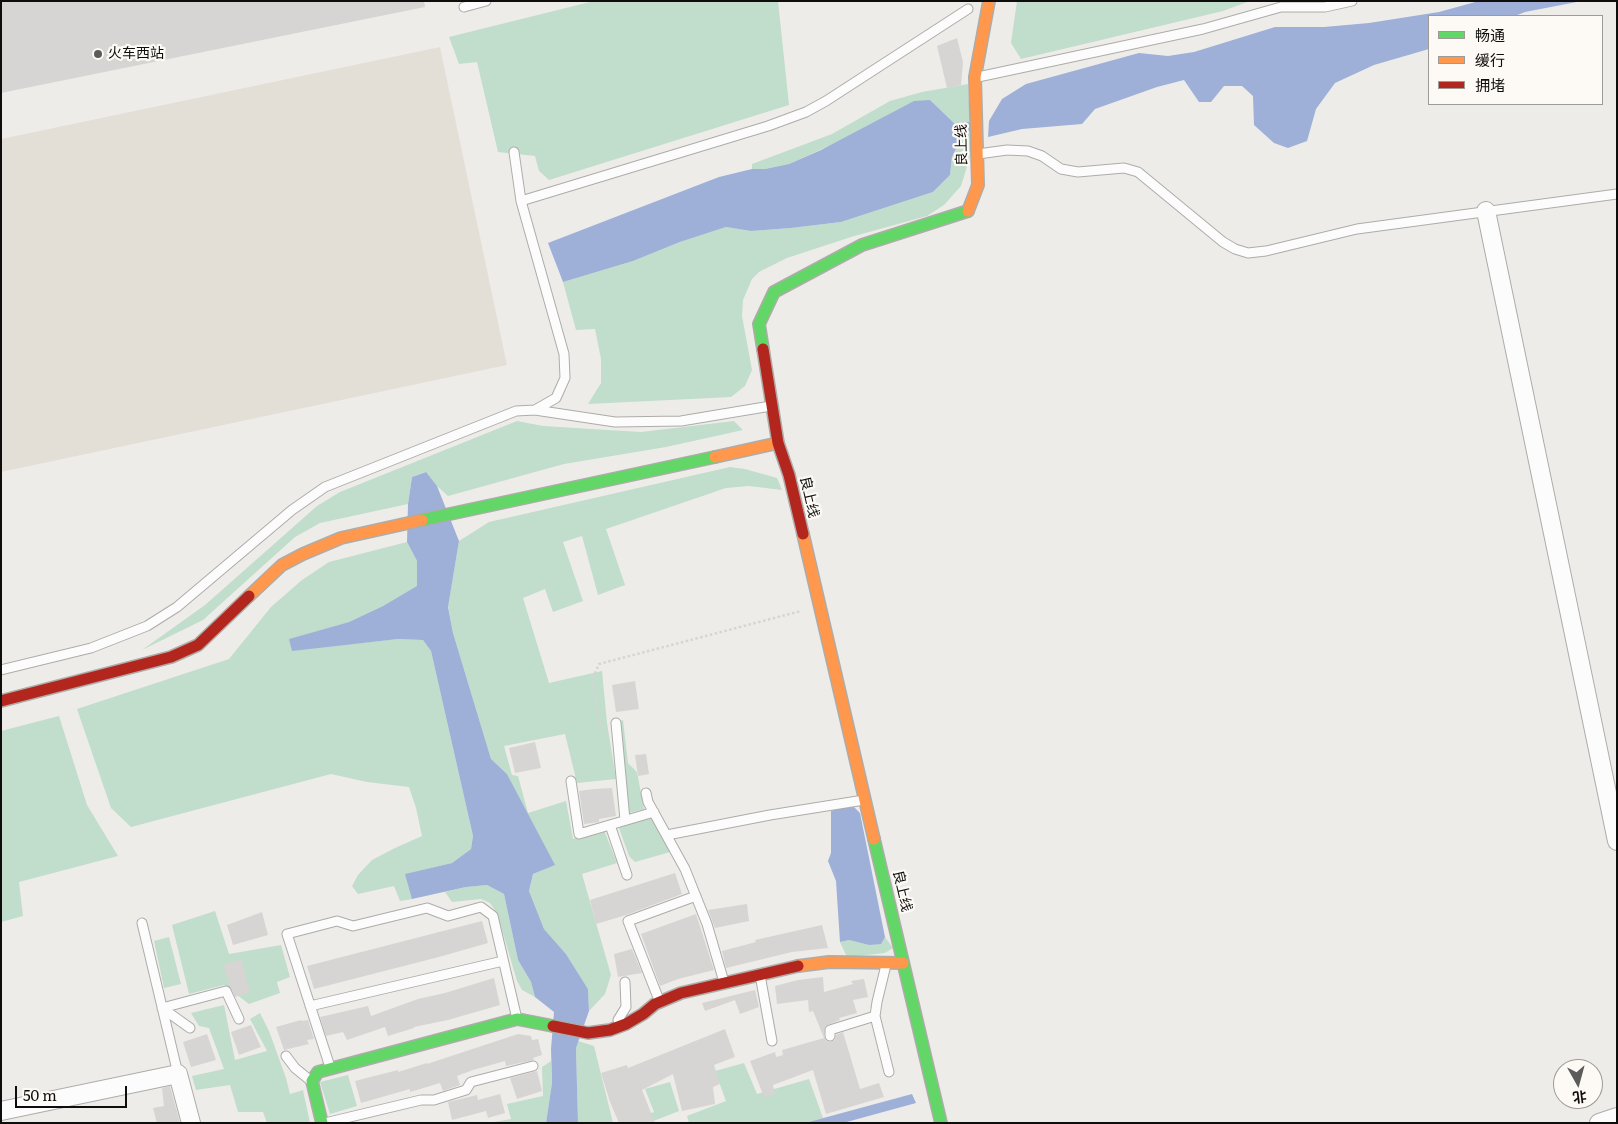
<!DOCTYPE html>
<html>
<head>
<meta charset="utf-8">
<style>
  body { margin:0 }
  #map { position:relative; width:1618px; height:1124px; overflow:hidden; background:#eeece9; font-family:Literata,"Noto Sans SC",serif }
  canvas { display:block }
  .frame { position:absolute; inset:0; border:2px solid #0e0d0b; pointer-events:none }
  .legend { position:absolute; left:1428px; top:15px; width:175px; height:90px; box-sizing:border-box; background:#fdfaf5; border:1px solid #9d9b97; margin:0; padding:6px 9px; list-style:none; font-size:15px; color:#0e0d0b }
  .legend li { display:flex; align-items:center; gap:10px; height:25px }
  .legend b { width:25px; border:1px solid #9d9b97 }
  .north { position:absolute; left:1553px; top:1059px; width:50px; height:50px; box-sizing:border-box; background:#fdfaf5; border:1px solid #9d9b97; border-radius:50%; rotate:173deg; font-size:14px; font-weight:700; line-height:20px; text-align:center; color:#0e0d0b }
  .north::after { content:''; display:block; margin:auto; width:18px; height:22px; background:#5c5b59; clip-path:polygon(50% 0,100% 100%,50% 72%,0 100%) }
  .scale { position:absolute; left:15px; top:1086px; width:112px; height:22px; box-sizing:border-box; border:2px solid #0e0d0b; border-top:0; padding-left:6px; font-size:15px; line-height:18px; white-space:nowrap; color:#0e0d0b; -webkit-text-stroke:4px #fdfaf5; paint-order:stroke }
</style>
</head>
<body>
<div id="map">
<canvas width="1618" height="1124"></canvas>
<div class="frame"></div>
<ul class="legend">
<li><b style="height:6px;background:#63d668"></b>畅通</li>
<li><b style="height:6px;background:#ff974d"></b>缓行</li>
<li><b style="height:6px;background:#b3261e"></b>拥堵</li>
</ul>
<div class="north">北</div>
<div class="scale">50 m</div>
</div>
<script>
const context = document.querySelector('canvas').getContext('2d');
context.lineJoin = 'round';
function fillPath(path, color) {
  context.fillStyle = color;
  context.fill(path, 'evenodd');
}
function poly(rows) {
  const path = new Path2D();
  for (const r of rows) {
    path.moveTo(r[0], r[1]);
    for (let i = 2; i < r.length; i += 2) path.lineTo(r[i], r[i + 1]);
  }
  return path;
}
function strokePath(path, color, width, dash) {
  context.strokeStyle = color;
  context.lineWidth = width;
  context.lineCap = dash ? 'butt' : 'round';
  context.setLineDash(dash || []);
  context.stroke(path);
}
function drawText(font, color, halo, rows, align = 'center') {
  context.font = font + ' Literata,"Noto Sans SC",serif';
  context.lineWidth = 4.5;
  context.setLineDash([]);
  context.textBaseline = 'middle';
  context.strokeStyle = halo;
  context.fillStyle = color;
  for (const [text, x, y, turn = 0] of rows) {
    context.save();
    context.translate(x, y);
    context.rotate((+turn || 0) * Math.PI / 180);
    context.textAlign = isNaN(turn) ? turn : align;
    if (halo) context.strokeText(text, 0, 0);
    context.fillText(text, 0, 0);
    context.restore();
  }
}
const built = poly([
  [440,47,507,365,1,472,1,139]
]);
const green = poly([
  [594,1,778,1,789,105,549,180,539,171,535,156,498,152,477,62,459,64,449,37],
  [1017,1,1250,1,1223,11,1021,59,1011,43],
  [968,84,970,122,954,123,930,100,789,164,765,169,752,169,752,164,832,134,890,101,922,92],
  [972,130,970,157,961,186,944,205,927,216,851,237,787,258,759,272,752,279,743,300,742,316,752,370,745,386,731,397,588,404,601,383,601,359,595,329,576,330,563,282,633,261,680,242,726,227,751,231,791,228,841,222,933,192,950,175,952,157,960,140],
  [517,421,543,426,641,432,734,421,743,430,666,447,564,464,448,496,437,486,425,472,412,477,408,504,320,523,295,537,203,620,142,650,205,605,317,506,340,492],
  [730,467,745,469,777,478,782,490,749,486,726,488,606,529,625,585,598,595,582,536,563,542,583,601,553,612,545,589,523,598,549,683,602,671,607,723,616,779,577,783,565,734,504,746,512,775,518,776,528,813,566,801,573,839,604,830,617,863,582,874,611,975,605,994,589,1011,588,989,566,954,544,929,529,891,533,874,554,865,507,774,491,759,453,633,448,606,459,541,489,522],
  [407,542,417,561,418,586,383,606,349,622,290,639,292,650,398,639,423,640,431,651,473,836,471,849,452,863,406,874,413,899,400,901,394,886,358,894,352,886,358,875,372,860,395,848,422,836,416,808,409,787,367,782,331,774,131,827,111,808,77,709,229,659,271,607,302,580,329,562],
  [59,716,87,805,118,856,19,882,23,916,1,922,1,731],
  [623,720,628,763,637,772,644,809,629,813,616,723],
  [651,816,670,852,635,862,629,856,619,828],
  [487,885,504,894,518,960,531,982,535,997,522,990,517,981,497,913,490,903,481,899,452,902,445,892,466,887],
  [215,911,229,954,281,945,290,977,277,982,280,993,249,1004,224,985,189,994,172,925],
  [169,937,181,984,164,988,154,941],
  [885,937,893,948,885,953,847,957,840,942,849,940,869,945],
  [224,1005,235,1060,267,1051,250,1019,260,1013,269,1031,286,1078,290,1094,303,1090,310,1123,267,1123,263,1112,238,1112,230,1085,196,1090,192,1076,224,1069,209,1028,199,1026,191,1013],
  [578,1041,594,1046,613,1123,578,1123,576,1047],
  [551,1061,552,1083,546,1123,488,1123,511,1119,507,1104,543,1096,542,1067],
  [744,1063,757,1094,809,1079,823,1118,805,1123,689,1123,687,1116,726,1101,715,1071],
  [348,1075,357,1106,330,1114,320,1082],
  [670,1082,679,1111,651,1122,622,1123,654,1112,645,1089]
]);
const water = poly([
  [1479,1,1582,1,1525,12,1515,16,1429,16,1429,49,1374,65,1335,83,1316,109,1307,141,1288,148,1274,143,1254,125,1253,96,1242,86,1224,86,1211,102,1199,102,1184,80,1157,87,1095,109,1082,124,1022,129,988,137,989,121,1002,99,1026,84,1139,53,1168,56,1194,52,1275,27,1324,27,1369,23,1439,12],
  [930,100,954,123,970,122,972,130,960,140,952,157,950,175,933,192,841,222,791,228,751,231,726,227,680,242,633,261,563,282,548,243,719,177,752,169,765,169,789,164,821,150,914,101],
  [426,472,437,486,459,541,448,607,453,633,491,759,507,774,555,865,533,874,529,891,544,929,566,954,588,989,589,1011,576,1048,578,1123,546,1123,552,1083,551,1049,554,1012,535,997,531,982,518,960,504,894,487,885,466,887,412,899,405,874,452,863,471,849,473,836,431,651,423,640,398,639,292,651,289,639,349,622,383,606,417,586,417,561,407,542,408,504,412,477],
  [854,807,860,813,885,937,881,944,869,945,849,940,840,942,836,881,828,861,831,853,831,811,840,808],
  [912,1094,916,1103,843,1123,805,1123]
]);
const building = poly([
  [1,1,424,1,425,7,1,93],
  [957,38,963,62,961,85,947,88,937,46],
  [635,681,639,709,616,712,612,685],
  [535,742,541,768,515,773,509,748],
  [646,754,649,774,638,776,635,755],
  [612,788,616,816,599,819,599,822,584,824,579,791,594,789],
  [675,873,682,894,626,915,596,924,590,900],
  [747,904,749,921,715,928,708,910],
  [262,912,268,935,233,945,227,925],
  [696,914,714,970,678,979,660,986,641,934],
  [482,921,488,943,439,957,314,989,307,966],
  [822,925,828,948,792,952,726,968,722,951,756,942,755,940],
  [632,949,642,973,618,977,614,954],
  [241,959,250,992,235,997,230,986,223,965],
  [823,977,824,992,853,984,851,981,864,979,868,997,853,1000,857,1013,839,1018,840,1020,825,1026,824,1036,826,1041,830,1042,835,1040,836,1035,843,1032,860,1089,879,1083,884,1097,826,1114,813,1070,773,1085,775,1094,764,1097,750,1061,775,1052,776,1057,783,1055,782,1050,824,1038,813,1011,809,1012,808,1000,777,1004,775,986,798,980],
  [494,978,500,1005,448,1020,414,1027,414,1028,388,1036,385,1027,347,1040,343,1032,326,1036,320,1017,368,1006,371,1016,418,999,445,993],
  [755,990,759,1007,740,1014,735,1000,705,1011,702,1003],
  [301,1020,301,1021,308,1020,314,1039,307,1040,309,1044,284,1050,276,1027],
  [251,1025,261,1047,239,1055,231,1032],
  [725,1029,735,1057,714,1065,720,1084,713,1087,715,1104,682,1111,673,1074,642,1090,655,1123,619,1123,610,1102,601,1073,627,1065,628,1068],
  [207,1034,216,1060,191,1067,183,1042],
  [518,1034,531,1036,532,1040,538,1039,542,1055,533,1058,534,1060,506,1066,505,1061,473,1070,457,1076,460,1085,443,1091,440,1083,410,1092,410,1089,361,1103,355,1081,398,1070,398,1072,427,1063,427,1064],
  [537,1071,542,1091,517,1099,510,1078],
  [170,1086,180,1123,157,1123,153,1108,164,1106,162,1088],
  [500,1094,505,1113,488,1118,486,1111,452,1120,448,1102,477,1095,478,1100]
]);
const path = poly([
  [605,727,601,728,592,680,599,664,801,611]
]);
const lane = poly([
  [464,7,486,1],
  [978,77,1203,29,1281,7,1325,7,1352,1],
  [514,152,521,201,564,354,565,378,556,398,535,410],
  [978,154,1007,150,1028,151,1042,156,1061,169,1078,172,1124,168,1138,172,1223,242,1235,249,1248,253,1266,251,1357,229,1617,194],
  [521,201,768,126,806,112,826,101,968,9],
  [1,670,91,648,147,626,177,607,292,510,325,487,516,411,535,410,615,422,681,421,771,406],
  [616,723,625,820],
  [571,781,579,834,654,812],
  [646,793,648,802,685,869,707,924,724,982],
  [610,825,627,875],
  [667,835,770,815,864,800],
  [142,923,178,1074],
  [886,965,877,1002,875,1016,889,1072],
  [760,975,772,1041],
  [659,1000,628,921,696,896],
  [310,1006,503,961],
  [162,1008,226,991,239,1019],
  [162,1008,190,1028],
  [618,1020,626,1007,625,982],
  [830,1036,830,1030,875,1016],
  [286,1056,295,1068,311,1081],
  [330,1067,287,934,337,921,353,926,427,908,448,916,481,907,493,916,517,1019],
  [325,1123,421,1100,434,1100,466,1090,471,1082,533,1066]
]);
const street = poly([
  [1486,211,1617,841],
  [1,1111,178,1074,191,1123],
  [1599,1123,1617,1117]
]);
const fast = poly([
  [763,349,759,324,774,292,862,245,968,211],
  [422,520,715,457],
  [874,839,941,1123],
  [322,1123,312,1081,318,1072,517,1019,553,1026]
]);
const slow = poly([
  [968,211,978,185,975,77,989,1],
  [715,457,778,443],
  [803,534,874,839],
  [249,596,282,565,303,554,341,538,422,520],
  [798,966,829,962,903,963]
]);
const jam = poly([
  [763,349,778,443,789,475,803,534],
  [1,701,171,657,198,645,249,596],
  [553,1026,588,1033,610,1030,626,1024,643,1014,655,1004,681,993,798,966]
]);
const markers = [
  [98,54,5,"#5c5b59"]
];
const poiNames = [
  ["火车西站",108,54]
];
const streetNames = [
  ["良上线",962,145,-91],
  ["良上线",809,497,77],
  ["良上线",902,891,77]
];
fillPath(built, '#e3dfd7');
fillPath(green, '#c1ddcb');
fillPath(water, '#9eb0d8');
fillPath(building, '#d7d5d3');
strokePath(lane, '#adaca9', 11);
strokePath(street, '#adaca9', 20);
strokePath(fast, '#adaca9', 14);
strokePath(slow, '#adaca9', 14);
strokePath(jam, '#adaca9', 14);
strokePath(path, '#d5d5d4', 2.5, [2.5, 2.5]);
strokePath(lane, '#fcfcfc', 9);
strokePath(street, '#fcfcfc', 18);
strokePath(fast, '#63d668', 11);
strokePath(slow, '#ff974d', 11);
strokePath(jam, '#b3261e', 11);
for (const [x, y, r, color] of markers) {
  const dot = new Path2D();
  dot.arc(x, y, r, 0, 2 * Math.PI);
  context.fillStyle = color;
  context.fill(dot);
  strokePath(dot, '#fdfaf5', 2);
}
drawText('14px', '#0e0d0b', '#fdfaf5', poiNames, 'left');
drawText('14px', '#0e0d0b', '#fdfaf5', streetNames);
</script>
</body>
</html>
